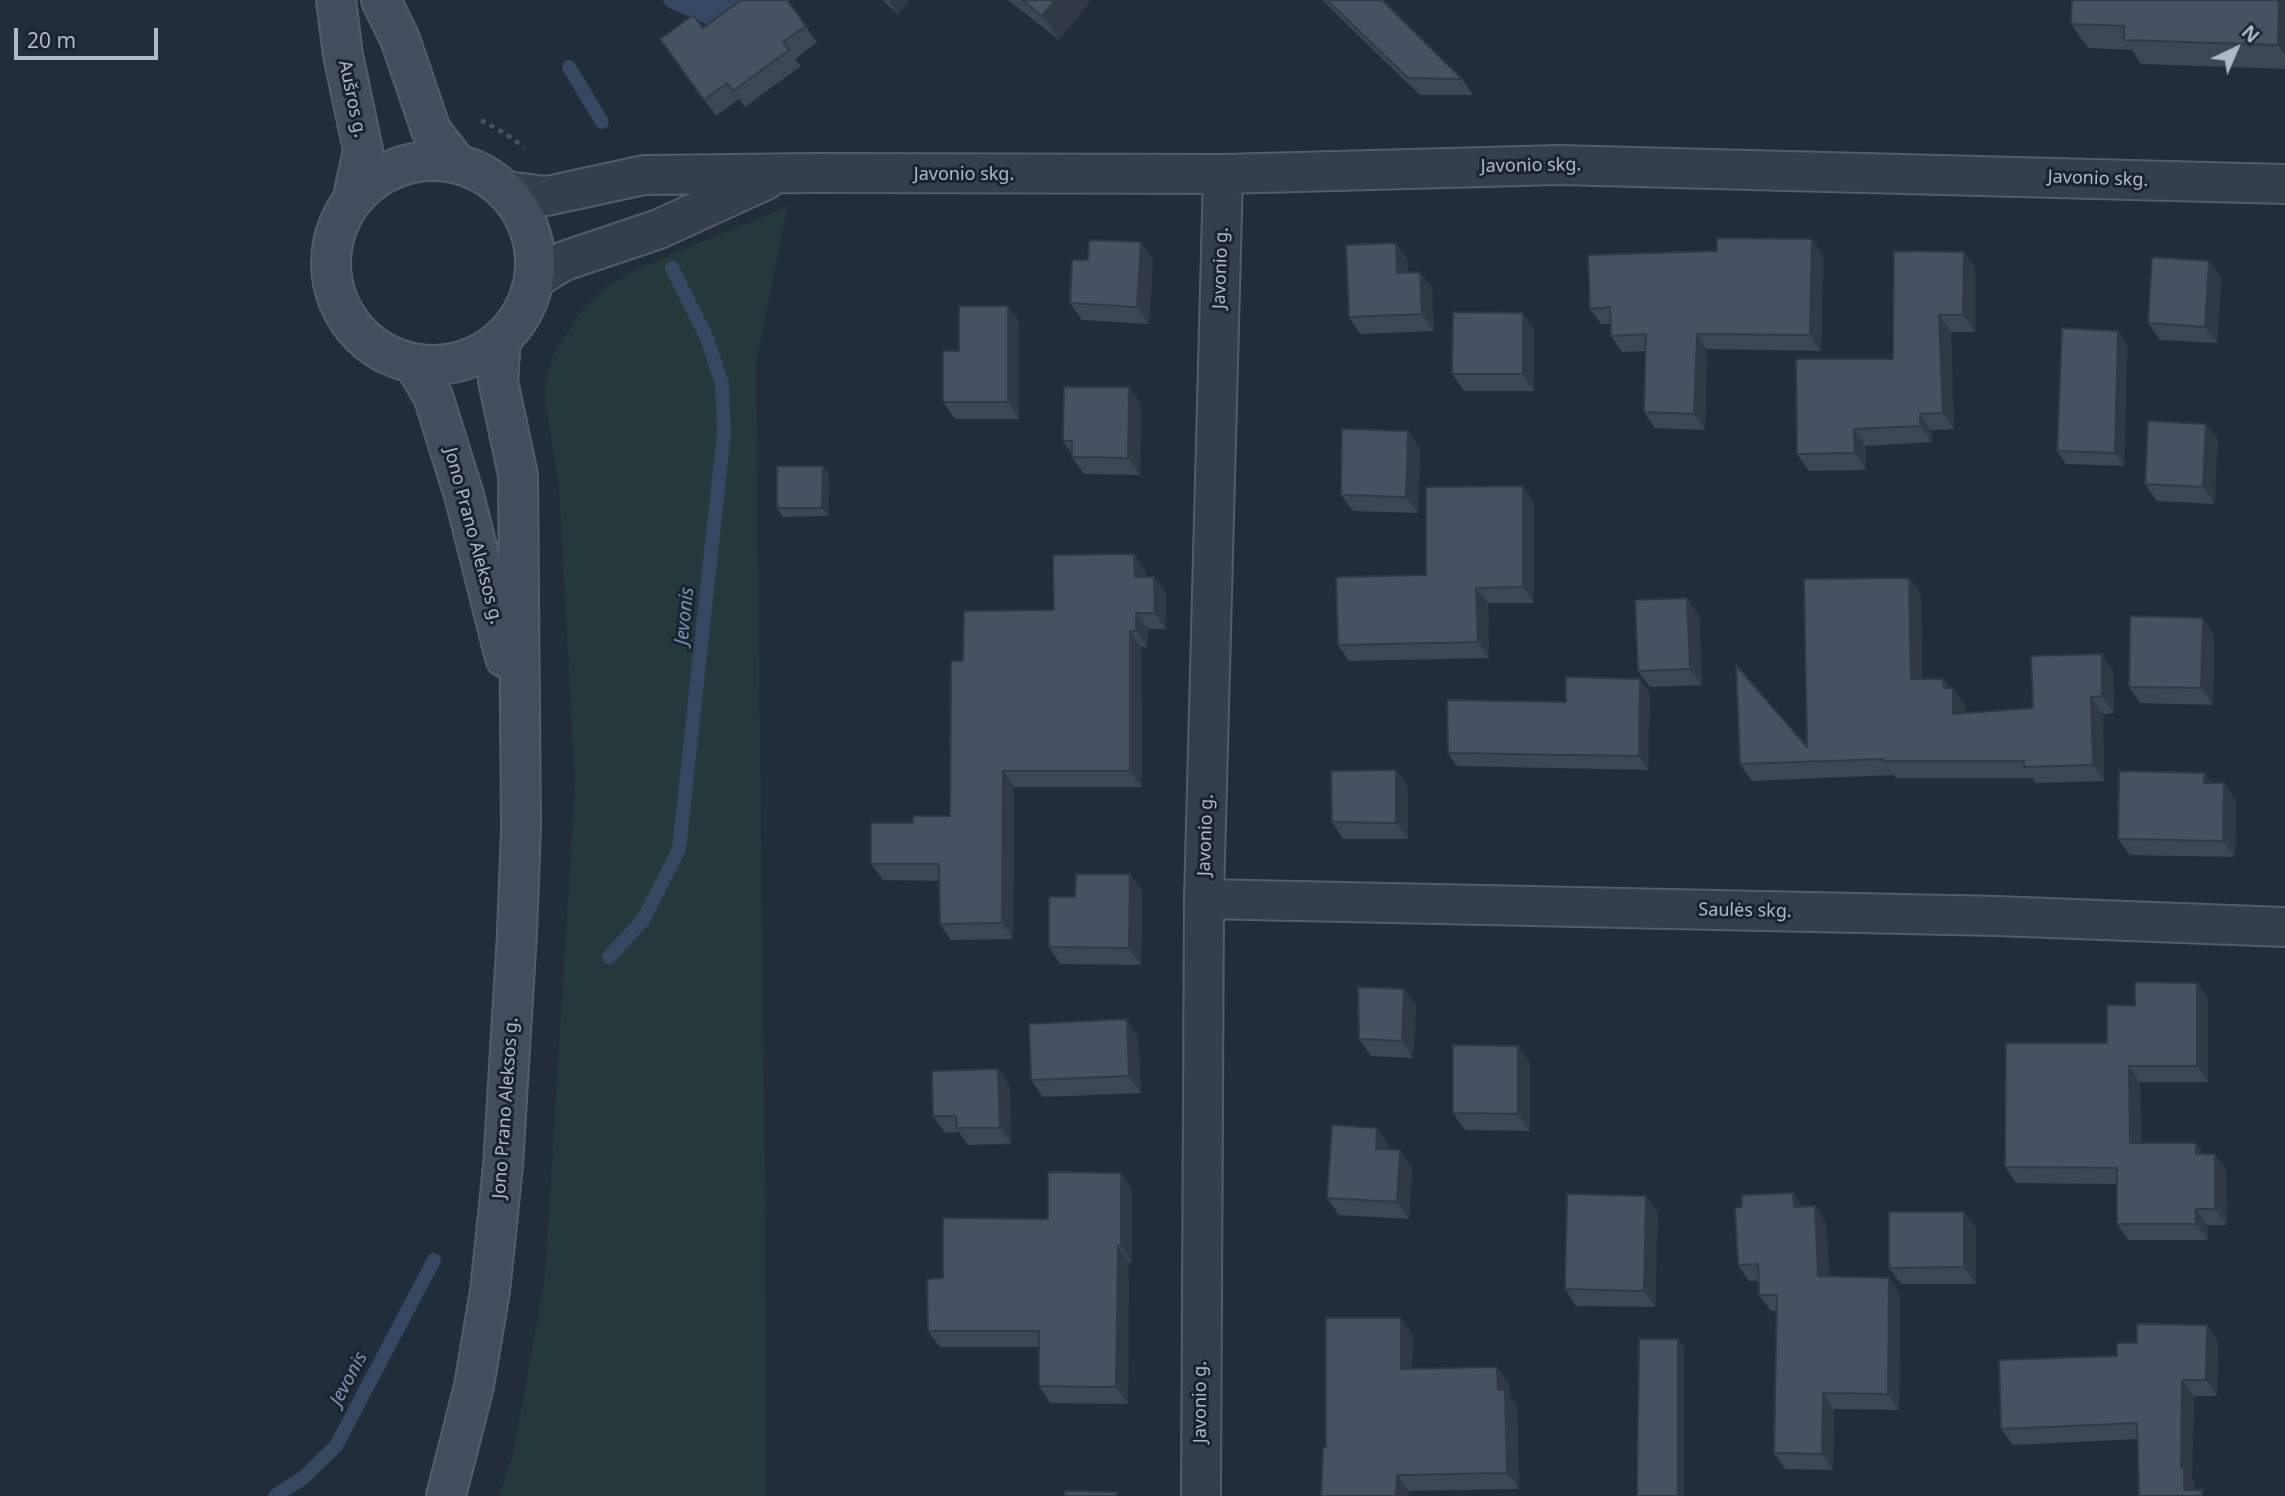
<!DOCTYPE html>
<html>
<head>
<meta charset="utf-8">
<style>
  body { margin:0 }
  #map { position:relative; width:2285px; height:1496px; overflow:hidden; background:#222c3b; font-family:"Noto Sans",sans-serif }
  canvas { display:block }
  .north { position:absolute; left:2201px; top:14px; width:70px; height:70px; -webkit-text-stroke:5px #1b2330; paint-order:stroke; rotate:44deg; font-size:19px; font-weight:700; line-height:28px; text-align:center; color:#b1b9c7 }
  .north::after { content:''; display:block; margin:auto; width:24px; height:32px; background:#b1b9c7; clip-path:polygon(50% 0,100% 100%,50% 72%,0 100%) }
  .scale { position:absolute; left:14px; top:28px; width:144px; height:32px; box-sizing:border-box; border:4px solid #b1b9c7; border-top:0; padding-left:9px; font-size:21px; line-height:24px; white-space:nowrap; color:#b1b9c7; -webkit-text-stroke:5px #1b2330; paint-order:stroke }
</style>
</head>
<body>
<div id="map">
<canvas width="2285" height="1496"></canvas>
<div class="north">N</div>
<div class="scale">20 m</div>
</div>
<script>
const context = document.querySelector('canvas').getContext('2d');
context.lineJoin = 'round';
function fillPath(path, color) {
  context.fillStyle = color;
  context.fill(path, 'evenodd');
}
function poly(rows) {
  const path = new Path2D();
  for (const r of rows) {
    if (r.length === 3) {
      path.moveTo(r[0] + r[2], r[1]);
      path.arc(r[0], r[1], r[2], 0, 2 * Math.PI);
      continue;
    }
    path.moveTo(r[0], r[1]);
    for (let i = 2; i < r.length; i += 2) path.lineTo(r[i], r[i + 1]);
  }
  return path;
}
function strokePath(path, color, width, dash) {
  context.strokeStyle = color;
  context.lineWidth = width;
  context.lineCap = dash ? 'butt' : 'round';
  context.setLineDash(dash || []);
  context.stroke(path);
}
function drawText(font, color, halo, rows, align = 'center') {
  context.font = font + ' "Noto Sans",sans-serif';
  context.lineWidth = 6;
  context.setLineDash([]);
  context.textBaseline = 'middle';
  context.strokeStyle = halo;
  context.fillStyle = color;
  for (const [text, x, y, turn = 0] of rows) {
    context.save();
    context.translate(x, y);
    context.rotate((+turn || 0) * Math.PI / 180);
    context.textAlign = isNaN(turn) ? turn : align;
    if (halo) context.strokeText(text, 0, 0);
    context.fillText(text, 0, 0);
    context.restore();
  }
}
const green = poly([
  [788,206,756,364,766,1294,766,1496,499,1496,514,1451,545,1276,575,785,559,488,544,393,552,356,580,313,604,288,639,268]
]);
const water = poly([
  [662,0,754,0,711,26,667,7]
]);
const stream = poly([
  [569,67,602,122],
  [609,957,643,920,679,849,724,432,722,384,707,338,672,268],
  [275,1496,303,1478,336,1446,434,1260]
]);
const path = poly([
  [481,120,506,134,524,147]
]);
const street = poly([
  [505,191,547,196,644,175,816,173,1223,174,1559,165,2285,184],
  [534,279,564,261,659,229,766,180],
  [1204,899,1997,916,2285,927],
  [1201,1496,1204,899,1223,174]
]);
const secondary = poly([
  [336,0,343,55,363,150,353,197],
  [381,0,400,39,431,130,457,164],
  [433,263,102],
  [414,364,433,396,464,495,505,658],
  [446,1496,474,1386,490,1291,503,1166,517,933,521,828,518,475,498,381,501,339]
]);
const wall = poly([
  [787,0,817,42,795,59,801,66,745,107,739,99,716,116,660,39,703,28],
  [882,0,909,0,898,14],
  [1008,0,1091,0,1059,40],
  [1322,0,1382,0,1462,79,1473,95,1420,95],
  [2285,0,2285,69,2141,64,2132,50,2088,48,2071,24],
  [1396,243,1407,259,1408,272,1432,288,1434,331,1360,334,1349,317],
  [1964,252,1975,268,1975,332,1951,332,1954,429,1931,430,1932,442,1866,446,1866,470,1809,471,1797,454,1893,359],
  [1823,255,1821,351,1707,349,1705,430,1655,428,1644,412,1646,351,1622,352,1611,336,1611,324,1601,324,1590,309],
  [1153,259,1149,324,1082,320,1070,303,1088,260],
  [2209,261,2221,278,2217,343,2160,340,2148,323],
  [1008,306,1019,322,1019,419,955,419,943,402],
  [1523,313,1534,330,1534,391,1464,391,1452,374],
  [2118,331,2127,344,2124,466,2066,464,2057,451],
  [1141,404,1140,475,1084,474,1072,457,1072,454,1063,441],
  [2206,424,2218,440,2214,504,2157,501,2145,484],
  [1420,448,1418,513,1353,511,1341,495],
  [823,466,829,474,828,516,783,517,777,508],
  [1534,502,1534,603,1488,603,1489,658,1349,661,1338,645,1426,575],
  [1134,554,1145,570,1146,577,1166,593,1166,629,1148,629,1147,647,1141,647,1142,787,1014,787,1013,939,951,940,940,924,939,881,883,880,871,864,913,823,950,816,963,661,1054,610],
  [1909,578,1921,594,1922,679,1943,679,1950,688,1965,705,1965,713,2033,708,2113,671,2114,713,2103,714,2104,781,2035,783,2032,778,1896,778,1894,775,1752,781,1740,764,1807,747],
  [1699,615,1702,685,1650,687,1638,671],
  [2214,635,2213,705,2140,703,2129,687],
  [1650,693,1648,770,1457,766,1448,753,1566,702],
  [1396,770,1408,787,1408,839,1343,839,1332,822],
  [2236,800,2235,857,2130,855,2118,839],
  [1130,874,1142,891,1141,965,1060,964,1049,947,1075,897],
  [2197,983,2208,999,2208,1082,2140,1082,2141,1143,2204,1154,2215,1154,2226,1170,2227,1225,2207,1225,2208,1240,2128,1240,2117,1224,2117,1184,2016,1183,2005,1167,2107,1043,2135,1006],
  [1404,989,1416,1005,1413,1058,1371,1056,1359,1039],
  [1138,1036,1141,1093,1043,1097,1031,1080],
  [1530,1062,1530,1131,1465,1130,1453,1113],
  [998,1069,1010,1086,1011,1144,968,1145,959,1132,945,1133,933,1116],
  [1377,1128,1389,1145,1388,1150,1412,1167,1409,1219,1339,1215,1327,1198],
  [1121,1173,1132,1190,1132,1262,1129,1262,1128,1404,1050,1403,1039,1386,1039,1347,940,1347,928,1331,943,1278,1048,1219],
  [1803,1207,1826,1222,1829,1276,1889,1278,1900,1294,1899,1410,1834,1409,1833,1470,1785,1469,1774,1453,1777,1311,1771,1311,1759,1295,1759,1281,1749,1281,1738,1265],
  [1658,1212,1655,1307,1576,1306,1565,1289],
  [1976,1228,1976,1284,1901,1284,1889,1268],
  [1413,1335,1412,1369,1497,1367,1509,1384,1510,1396,1517,1407,1519,1489,1409,1491,1326,1447],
  [2218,1341,2217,1396,2194,1396,2192,1479,2195,1484,2195,1490,2139,1496,2138,1439,2013,1445,2001,1429,2117,1356]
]);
const shadedWall = poly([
  [889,0,909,0,898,14],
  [1055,0,1091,0,1059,40,1042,16],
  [2279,0,2285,0,2285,55,2278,45],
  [1812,239,1823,255,1821,351,1810,335],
  [1141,242,1153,259,1149,324,1137,307],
  [1396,243,1407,259,1408,289,1397,273],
  [1964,252,1975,268,1975,332,1963,315],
  [2209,261,2221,278,2217,343,2205,327],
  [1420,272,1432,288,1434,331,1422,314],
  [1008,306,1019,322,1019,419,1008,402],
  [1523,313,1534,330,1534,391,1523,374],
  [1939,315,1951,332,1954,429,1943,413],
  [2118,331,2127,344,2124,466,2115,453],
  [1697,334,1707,349,1705,430,1694,414],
  [1129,387,1141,404,1140,475,1128,458],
  [1920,414,1931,430,1932,442,1920,426],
  [2206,424,2218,440,2214,504,2203,487],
  [1854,429,1866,446,1866,470,1855,453],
  [1408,431,1420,448,1418,513,1406,497],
  [823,466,829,474,828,516,822,508],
  [1523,486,1534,502,1534,603,1523,587],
  [1134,554,1145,570,1146,593,1135,577],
  [1154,577,1166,593,1166,629,1155,613],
  [1909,578,1921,594,1922,695,1911,679],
  [1476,588,1488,603,1489,658,1478,642],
  [1687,598,1699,615,1702,685,1690,669],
  [1136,613,1148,629,1147,647,1136,631],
  [2203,618,2214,635,2213,705,2201,688],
  [1130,631,1141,647,1142,787,1130,771],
  [2102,654,2113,671,2114,713,2102,696],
  [1640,679,1650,693,1648,770,1639,756],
  [1943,679,1953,693,1953,688,1965,705,1965,730,1953,714,1944,688],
  [2091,697,2103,714,2104,781,2093,765],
  [1396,770,1408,787,1408,839,1396,823],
  [1003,771,1014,787,1013,939,1002,923],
  [2205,773,2216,789,2204,783],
  [2224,783,2236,800,2235,857,2223,841],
  [1130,874,1142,891,1141,965,1129,948],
  [2197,983,2208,999,2208,1082,2197,1066],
  [1404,989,1416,1005,1413,1058,1402,1041],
  [1127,1019,1138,1036,1141,1093,1129,1076],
  [1518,1046,1530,1062,1530,1131,1518,1114],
  [2129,1066,2140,1082,2141,1159,2130,1143],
  [998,1069,1010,1086,1011,1144,1000,1128],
  [1377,1128,1389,1145,1387,1166,1376,1149],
  [2196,1143,2207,1159,2196,1154],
  [1400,1150,1412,1167,1409,1219,1397,1202],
  [2215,1154,2226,1170,2227,1225,2215,1209],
  [1121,1173,1132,1190,1132,1262,1121,1246],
  [1793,1193,1804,1209,1794,1207],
  [1646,1196,1658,1212,1655,1307,1644,1291],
  [1815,1206,1826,1222,1830,1292,1818,1276],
  [2196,1209,2207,1225,2208,1240,2196,1224],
  [1964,1212,1976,1228,1976,1284,1964,1267],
  [1118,1246,1129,1262,1128,1404,1116,1387],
  [1889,1278,1900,1294,1899,1410,1888,1394],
  [1401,1318,1413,1335,1412,1386,1401,1369],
  [2207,1325,2218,1341,2217,1396,2206,1380],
  [1678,1339,1684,1347,1684,1496,1678,1496],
  [1497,1367,1509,1384,1510,1396,1517,1407,1519,1489,1507,1473,1498,1390],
  [2182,1380,2194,1396,2192,1479,2195,1484,2195,1496,2184,1490,2181,1468],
  [1823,1393,1834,1409,1833,1470,1822,1454],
  [1397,1475,1409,1491,1409,1496,1396,1496]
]);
const building = poly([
  [741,0,787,0,806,26,783,42,789,50,733,91,727,83,704,100,660,39,693,15,703,28,741,0],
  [1022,0,1055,0,1042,16,1022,0],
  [1327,0,1382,0,1462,79,1408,78,1327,0],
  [2072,0,2279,0,2278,45,2124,40,2124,26,2071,24,2072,0],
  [1717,238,1812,239,1810,335,1697,334,1694,414,1644,412,1646,334,1611,336,1610,307,1590,309,1588,255,1717,251,1717,238],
  [1089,240,1141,242,1137,307,1070,303,1072,260,1088,260,1089,240],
  [1396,243,1397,273,1420,272,1422,314,1349,317,1346,245,1396,243],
  [1894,251,1964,252,1963,315,1939,315,1943,413,1920,414,1920,426,1854,429,1855,453,1797,454,1796,359,1893,359,1894,251],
  [2152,257,2209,261,2205,327,2148,323,2152,257],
  [959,306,1008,306,1008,402,943,402,943,351,959,351,959,306],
  [1453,312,1523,313,1523,374,1452,374,1453,312],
  [2062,328,2118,331,2115,453,2057,451,2062,328],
  [1064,387,1129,387,1128,458,1072,457,1072,441,1063,441,1064,387],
  [2148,421,2206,424,2203,487,2145,484,2148,421],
  [1342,429,1408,431,1406,497,1341,495,1342,429],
  [777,466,823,466,822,508,777,508,777,466],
  [1523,486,1523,587,1476,588,1478,642,1338,645,1336,577,1426,575,1426,487,1523,486],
  [1134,554,1135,577,1154,577,1155,613,1136,613,1136,631,1130,631,1130,771,1003,771,1002,923,940,924,939,864,871,864,871,823,913,823,913,816,950,816,951,661,963,661,964,611,1054,610,1053,555,1134,554],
  [1909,578,1911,679,1943,679,1944,688,1953,688,1953,714,2033,708,2031,656,2102,654,2102,696,2091,697,2093,765,2024,767,2024,761,1884,761,1884,759,1740,764,1736,665,1807,747,1804,579,1909,578],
  [1687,598,1690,669,1638,671,1635,600,1687,598],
  [2130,616,2203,618,2201,688,2129,687,2130,616],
  [1566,677,1640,679,1639,756,1448,753,1447,700,1566,702,1566,677],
  [1396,770,1396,823,1332,822,1331,771,1396,770],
  [2119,771,2205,773,2204,783,2224,783,2223,841,2118,839,2119,771],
  [1076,874,1130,874,1129,948,1049,947,1049,897,1075,897,1076,874],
  [2135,982,2197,983,2197,1066,2129,1066,2130,1143,2196,1143,2196,1154,2215,1154,2215,1209,2196,1209,2196,1224,2117,1224,2117,1168,2005,1167,2006,1043,2107,1043,2107,1005,2135,1006,2135,982],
  [1358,987,1404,989,1402,1041,1359,1039,1358,987],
  [1127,1019,1129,1076,1031,1080,1029,1024,1127,1019],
  [1453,1045,1518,1046,1518,1114,1453,1113,1453,1045],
  [998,1069,1000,1128,957,1128,956,1116,933,1116,932,1071,998,1069],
  [1332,1125,1377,1128,1376,1149,1400,1150,1397,1202,1327,1198,1332,1125],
  [1048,1172,1121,1173,1121,1246,1118,1246,1116,1387,1039,1386,1039,1331,928,1331,927,1279,943,1278,943,1218,1048,1219,1048,1172],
  [1793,1193,1794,1207,1815,1206,1818,1276,1889,1278,1888,1394,1823,1393,1822,1454,1774,1453,1777,1295,1759,1295,1758,1264,1738,1265,1735,1208,1742,1207,1742,1195,1793,1193],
  [1567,1194,1646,1196,1644,1291,1565,1289,1567,1194],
  [1889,1212,1964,1212,1964,1267,1889,1268,1889,1212],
  [1326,1318,1401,1318,1401,1369,1497,1367,1498,1390,1505,1390,1507,1473,1397,1475,1396,1496,1321,1496,1323,1447,1326,1447,1326,1318],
  [2137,1324,2207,1325,2206,1380,2182,1380,2181,1468,2184,1468,2184,1490,2202,1490,2202,1496,2139,1496,2137,1423,2001,1429,1999,1360,2117,1356,2117,1343,2137,1343,2137,1324],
  [1639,1339,1678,1339,1678,1496,1637,1496,1639,1339],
  [1065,1491,1117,1492,1117,1496,1065,1496,1065,1491]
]);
const streetNames = [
  ["Aušros g.",352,99,78],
  ["Javonio skg.",1531,166,-1],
  ["Javonio skg.",964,175],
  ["Javonio skg.",2098,179,2],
  ["Javonio g.",1221,268,-88],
  ["Jono Prano Aleksos g.",473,536,75],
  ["Javonio g.",1206,835,-88],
  ["Saulės skg.",1745,911,1],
  ["Jono Prano Aleksos g.",506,1108,-86],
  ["Javonio g.",1201,1402,-90]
];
const waterNames = [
  ["Jevonis",685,616,-84],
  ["Jevonis",349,1379,-62]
];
fillPath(green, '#24393c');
fillPath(water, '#354862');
strokePath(stream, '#354862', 14);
strokePath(street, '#545c69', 42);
strokePath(secondary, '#545c69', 42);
strokePath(path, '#415659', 4.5, [5, 5]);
strokePath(street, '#353e4b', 38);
strokePath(secondary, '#434d5e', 38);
fillPath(wall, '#3c4754');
fillPath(shadedWall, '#313945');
fillPath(building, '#465262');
strokePath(building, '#313945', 2);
drawText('18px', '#b1b9c7', '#1b2330', streetNames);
drawText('italic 19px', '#7890af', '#1b2330', waterNames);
</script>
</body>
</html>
